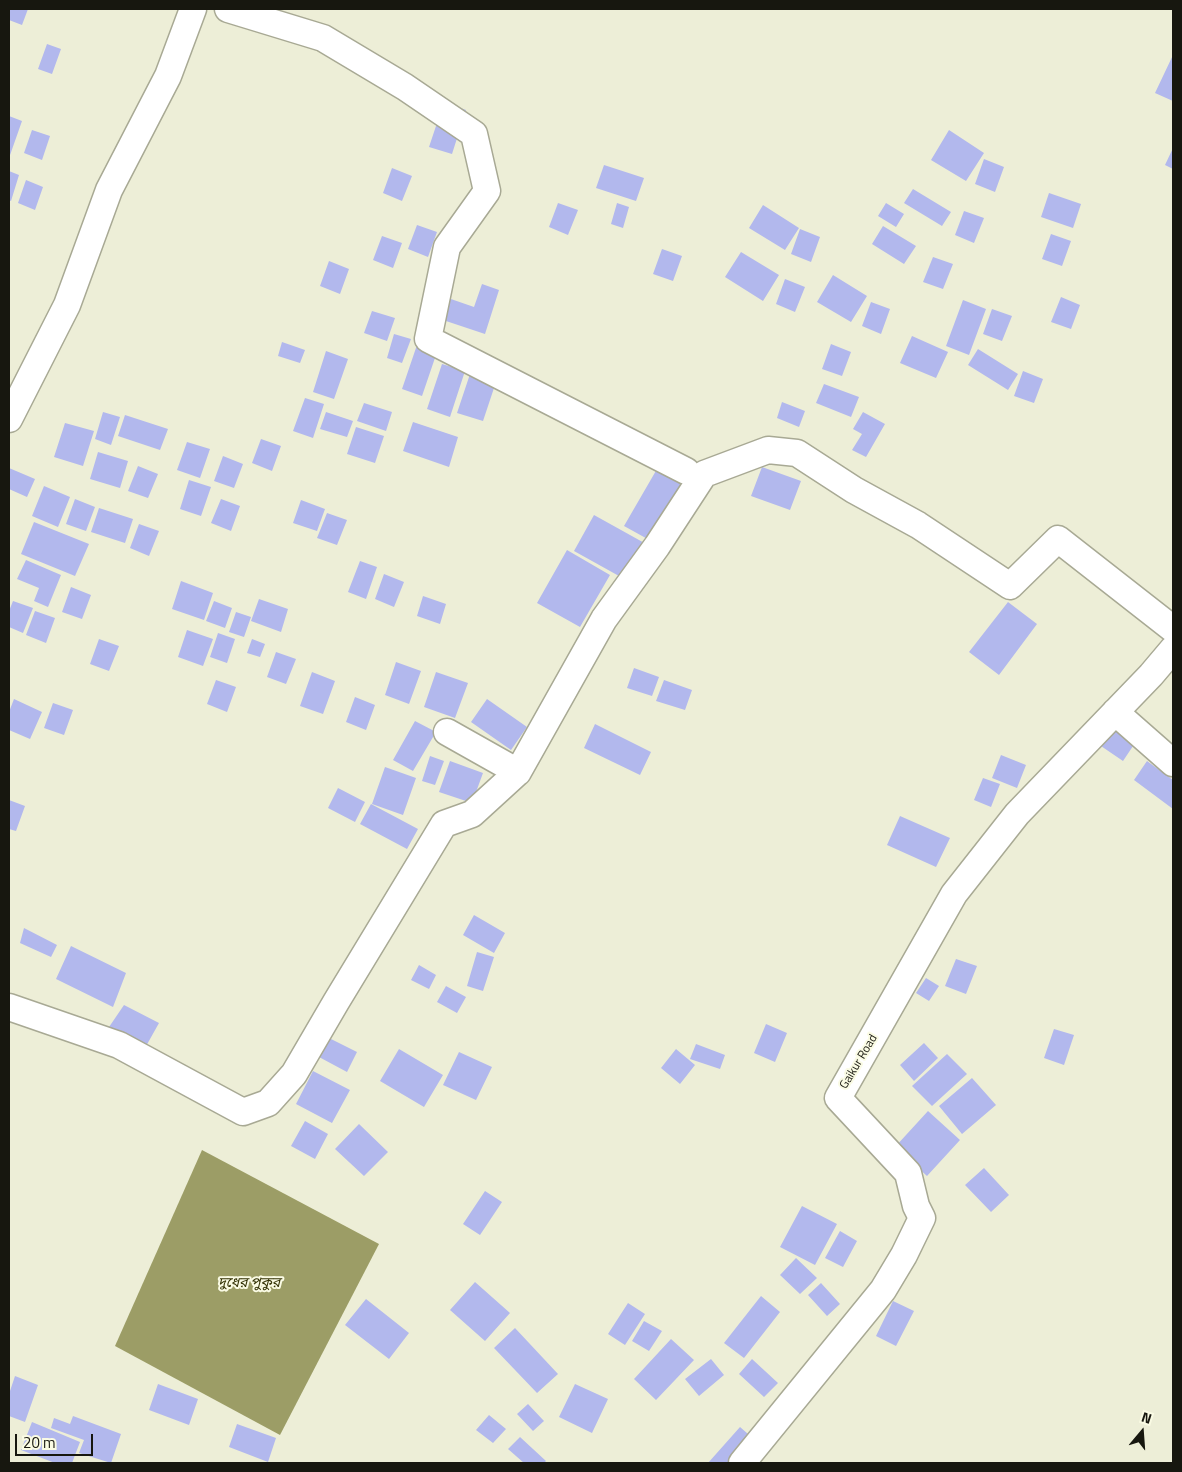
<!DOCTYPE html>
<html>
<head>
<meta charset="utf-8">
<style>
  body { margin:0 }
  #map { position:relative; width:1182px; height:1472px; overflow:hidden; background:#edeed7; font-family:"Titillium Web",sans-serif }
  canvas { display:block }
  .frame { position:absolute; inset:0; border:10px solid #17170f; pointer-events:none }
  .north { position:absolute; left:1117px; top:1407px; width:50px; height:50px; -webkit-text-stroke:4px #fafbe4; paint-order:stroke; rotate:18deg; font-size:14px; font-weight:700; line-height:20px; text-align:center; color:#17170f }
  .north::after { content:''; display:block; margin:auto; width:18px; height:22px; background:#17170f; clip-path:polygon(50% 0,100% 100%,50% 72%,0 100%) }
  .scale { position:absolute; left:15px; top:1434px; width:78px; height:22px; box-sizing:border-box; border:2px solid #17170f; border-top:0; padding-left:6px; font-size:15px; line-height:18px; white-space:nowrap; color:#17170f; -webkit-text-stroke:4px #fafbe4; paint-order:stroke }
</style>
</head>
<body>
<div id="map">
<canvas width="1182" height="1472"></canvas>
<div class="frame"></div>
<div class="north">N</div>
<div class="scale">20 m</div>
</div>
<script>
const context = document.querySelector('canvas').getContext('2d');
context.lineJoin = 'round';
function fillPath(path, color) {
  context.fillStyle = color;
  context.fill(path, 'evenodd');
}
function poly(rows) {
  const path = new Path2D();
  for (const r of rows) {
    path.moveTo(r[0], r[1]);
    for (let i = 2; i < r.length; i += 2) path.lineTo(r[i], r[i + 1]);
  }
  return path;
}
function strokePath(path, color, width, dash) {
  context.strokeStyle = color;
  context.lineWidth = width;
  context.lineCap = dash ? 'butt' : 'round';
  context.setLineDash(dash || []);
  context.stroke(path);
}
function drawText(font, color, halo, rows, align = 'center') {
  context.font = font + ' "Titillium Web","Noto Sans Bengali",sans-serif';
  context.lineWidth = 4;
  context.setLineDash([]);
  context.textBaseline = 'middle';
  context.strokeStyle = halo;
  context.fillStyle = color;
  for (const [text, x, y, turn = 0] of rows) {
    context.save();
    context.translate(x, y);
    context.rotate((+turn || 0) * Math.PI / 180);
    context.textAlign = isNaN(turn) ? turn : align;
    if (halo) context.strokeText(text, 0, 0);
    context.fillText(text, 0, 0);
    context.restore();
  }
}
const water = poly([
  [202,1150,379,1244,280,1435,115,1346]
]);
const building = poly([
  [9,9,28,9,22,25,9,20],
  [47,44,61,49,52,74,38,69],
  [1173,55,1173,101,1155,93],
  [444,102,466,110,452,154,429,147],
  [9,116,22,121,9,158],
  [32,130,50,136,42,160,24,153],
  [949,130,984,153,966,181,931,160],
  [1173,148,1173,169,1165,165],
  [984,159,1004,167,995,192,975,184],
  [604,165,644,178,636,201,596,188],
  [392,168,412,176,402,201,383,193],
  [9,171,19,175,11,201,9,200],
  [26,180,43,187,35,210,18,203],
  [913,189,951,212,942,226,904,203],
  [1049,193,1081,204,1073,228,1041,217],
  [558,203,578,210,568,235,549,227],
  [617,203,629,207,623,228,611,224],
  [886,203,904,214,896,227,878,216],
  [763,205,799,228,785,250,749,228],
  [964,211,984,218,974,243,955,235],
  [417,225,437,232,428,257,408,249],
  [883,226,916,246,904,264,872,244],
  [800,229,820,237,811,262,791,254],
  [1051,234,1071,241,1062,266,1042,259],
  [382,236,402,243,393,268,373,260],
  [662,249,682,256,673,281,653,274],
  [741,252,779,275,763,301,725,277],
  [933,257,953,264,943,289,923,282],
  [329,261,349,269,340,294,320,286],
  [833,275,867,296,851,322,817,302],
  [785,279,805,287,795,312,776,304],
  [482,284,499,290,485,334,440,319,448,298,474,307],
  [1061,297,1080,305,1071,329,1051,322],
  [963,300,986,309,969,355,946,346],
  [871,302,890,309,881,334,862,326],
  [992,309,1012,316,1002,341,983,334],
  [372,311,395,318,387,341,364,333],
  [394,334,411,339,402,363,387,358],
  [912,336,948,352,936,378,900,363],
  [282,342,305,350,300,363,278,356],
  [831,344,851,352,842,376,822,369],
  [417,345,437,352,422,396,402,389],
  [978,349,1018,374,1008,390,968,365],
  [326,351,348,359,334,399,313,392],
  [442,364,465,371,450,417,427,409],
  [1023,371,1043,379,1034,403,1014,396],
  [470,374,496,382,483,421,457,413],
  [824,384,859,397,851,417,816,403],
  [305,398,324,404,313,438,293,431],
  [782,402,805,411,799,427,777,418],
  [364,403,392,412,386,431,357,421],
  [103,412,120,417,111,445,95,439],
  [326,412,353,421,347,437,320,429],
  [863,412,885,424,866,457,852,450,862,434,853,429],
  [125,415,168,429,160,450,118,436],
  [413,422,458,437,449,467,403,451],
  [65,423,94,431,83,466,54,457],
  [356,427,384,436,375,463,347,454],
  [261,439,281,446,272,471,252,463],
  [187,442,210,449,200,478,177,470],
  [98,452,128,461,120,488,90,479],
  [223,456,243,464,234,488,214,481],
  [138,466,158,474,148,498,128,491],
  [762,467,801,481,790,510,751,496],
  [9,468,35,479,27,497,9,489],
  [657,469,685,485,653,542,624,526],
  [189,480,211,487,201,516,180,509],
  [44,486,70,497,58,527,32,516],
  [75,499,95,507,86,531,66,524],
  [221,499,240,506,231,531,211,523],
  [301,500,325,509,317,531,293,523],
  [99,508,133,519,125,543,91,532],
  [327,513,347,520,337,545,317,538],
  [594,515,648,545,628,581,574,551],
  [34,522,89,544,75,576,21,554],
  [139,524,159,531,149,556,130,548],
  [567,550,610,575,580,627,537,603],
  [26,560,61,575,48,607,34,601,39,588,17,579],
  [360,561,377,567,366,599,348,592],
  [384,574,404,582,394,607,375,599],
  [181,581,213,593,204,620,172,609],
  [71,587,91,595,82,619,62,612],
  [423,596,446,604,440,624,417,616],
  [259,599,288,609,281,632,251,621],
  [13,601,33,608,23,633,9,627,9,611],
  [214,601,232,608,225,628,206,621],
  [1008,602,1037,624,999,675,969,652],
  [35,611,55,618,46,643,26,635],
  [236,612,251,617,244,637,229,632],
  [187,630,213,639,203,666,178,657],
  [218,633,235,639,227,663,210,657],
  [99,639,119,646,109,671,90,664],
  [252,639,265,644,260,657,247,653],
  [276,652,296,659,286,684,267,677],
  [396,662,421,671,409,704,385,695],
  [634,668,659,677,652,696,627,688],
  [312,672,335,681,323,714,300,706],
  [436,672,468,683,455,718,424,707],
  [216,680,236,687,227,712,207,704],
  [664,680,692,690,685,710,656,701],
  [355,697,375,705,366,730,346,722],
  [14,699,42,712,30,739,9,730,9,712],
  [487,699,527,727,511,750,471,722],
  [53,703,73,710,64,735,44,728],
  [415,721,436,732,413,771,393,760],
  [595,724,651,752,640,775,584,748],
  [1110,727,1135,743,1123,761,1098,744],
  [1001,755,1026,765,1017,788,992,778],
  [430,756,444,761,435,785,422,781],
  [450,761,483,773,472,803,439,792],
  [1147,761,1173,780,1173,809,1134,780],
  [385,767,416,778,403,815,372,804],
  [983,778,1000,784,991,807,974,800],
  [338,788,365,802,355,822,328,808],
  [9,800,25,806,16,831,9,829],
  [371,804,418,829,407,849,360,824],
  [900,816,950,838,936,867,887,845],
  [474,915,505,933,494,953,463,935],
  [24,928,57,945,51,957,20,943],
  [71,946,126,973,113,1007,56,979],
  [477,952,494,957,483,991,467,986],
  [956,959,977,966,966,994,945,986],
  [419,965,436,975,429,989,411,980],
  [926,978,939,986,929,1001,916,993],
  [446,986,466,997,457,1013,437,1002],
  [124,1005,159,1023,145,1048,107,1030],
  [766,1024,787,1033,775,1062,754,1053],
  [1054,1029,1074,1035,1064,1065,1044,1058],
  [329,1038,357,1052,347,1072,319,1057],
  [924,1043,938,1058,914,1081,900,1065],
  [696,1044,725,1055,720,1069,690,1059],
  [399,1049,443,1075,424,1107,380,1081],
  [676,1049,695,1065,680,1084,661,1068],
  [459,1052,492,1067,476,1100,443,1085],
  [947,1054,967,1074,932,1106,912,1086],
  [313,1071,350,1090,332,1123,296,1104],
  [972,1078,996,1105,962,1134,939,1106],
  [928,1111,960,1140,927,1176,895,1147],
  [305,1121,328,1134,315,1159,291,1146],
  [359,1124,388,1152,364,1176,335,1149],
  [984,1168,1009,1195,991,1212,965,1185],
  [485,1191,502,1202,480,1235,463,1224],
  [802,1206,837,1224,815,1265,780,1247],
  [840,1231,857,1241,843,1267,825,1258],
  [796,1258,817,1278,800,1294,780,1275],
  [475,1282,510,1313,485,1341,450,1310],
  [821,1283,840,1304,827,1316,808,1295],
  [761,1296,780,1312,744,1358,724,1343],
  [366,1299,409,1333,389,1359,345,1325],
  [893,1301,914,1311,896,1346,876,1336],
  [628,1303,645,1314,625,1345,608,1334],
  [644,1321,662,1331,649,1351,632,1341],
  [515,1328,558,1374,537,1393,494,1348],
  [671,1339,694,1360,656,1400,634,1379],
  [711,1359,724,1375,699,1396,685,1379],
  [752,1359,778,1383,764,1397,739,1374],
  [15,1376,38,1385,25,1422,9,1416,9,1394],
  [158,1384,198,1399,189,1425,149,1410],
  [575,1384,608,1399,592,1433,559,1417],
  [528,1404,544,1421,533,1431,517,1414],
  [489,1415,506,1429,493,1443,476,1430],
  [73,1416,121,1434,111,1463,79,1453,84,1440,51,1428,54,1418,70,1424],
  [32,1422,80,1442,72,1463,55,1463,21,1450],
  [237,1424,276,1438,268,1462,229,1447],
  [740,1427,755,1440,734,1463,708,1463],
  [520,1437,546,1461,544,1463,524,1463,508,1449]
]);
const street = poly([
  [228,9,323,38,405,87,474,134,487,191,447,247,428,339,686,471],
  [9,419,67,305,109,190,168,76,193,9],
  [1115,712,1173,763],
  [447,732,518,772],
  [9,1007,119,1045,243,1112,268,1103,294,1074,336,1002,444,824,472,814,518,772,604,619,657,546,704,474,768,450,797,453,854,490,918,525,1010,586,1058,539,1173,629],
  [742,1463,883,1290,904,1255,922,1218,916,1206,908,1173,838,1098,954,894,1017,814,1151,675,1173,649]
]);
const streetNames = [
  ["Gaikur Road",859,1062,-59]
];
const waterNames = [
  ["দুধের পুকুর",249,1284]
];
fillPath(water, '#9c9d66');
fillPath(building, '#b2b8ed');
strokePath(street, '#a8a994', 29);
strokePath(street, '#fff', 26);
drawText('12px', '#17170f', '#fafbe4', streetNames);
drawText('italic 14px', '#323103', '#fafbe4', waterNames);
</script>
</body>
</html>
